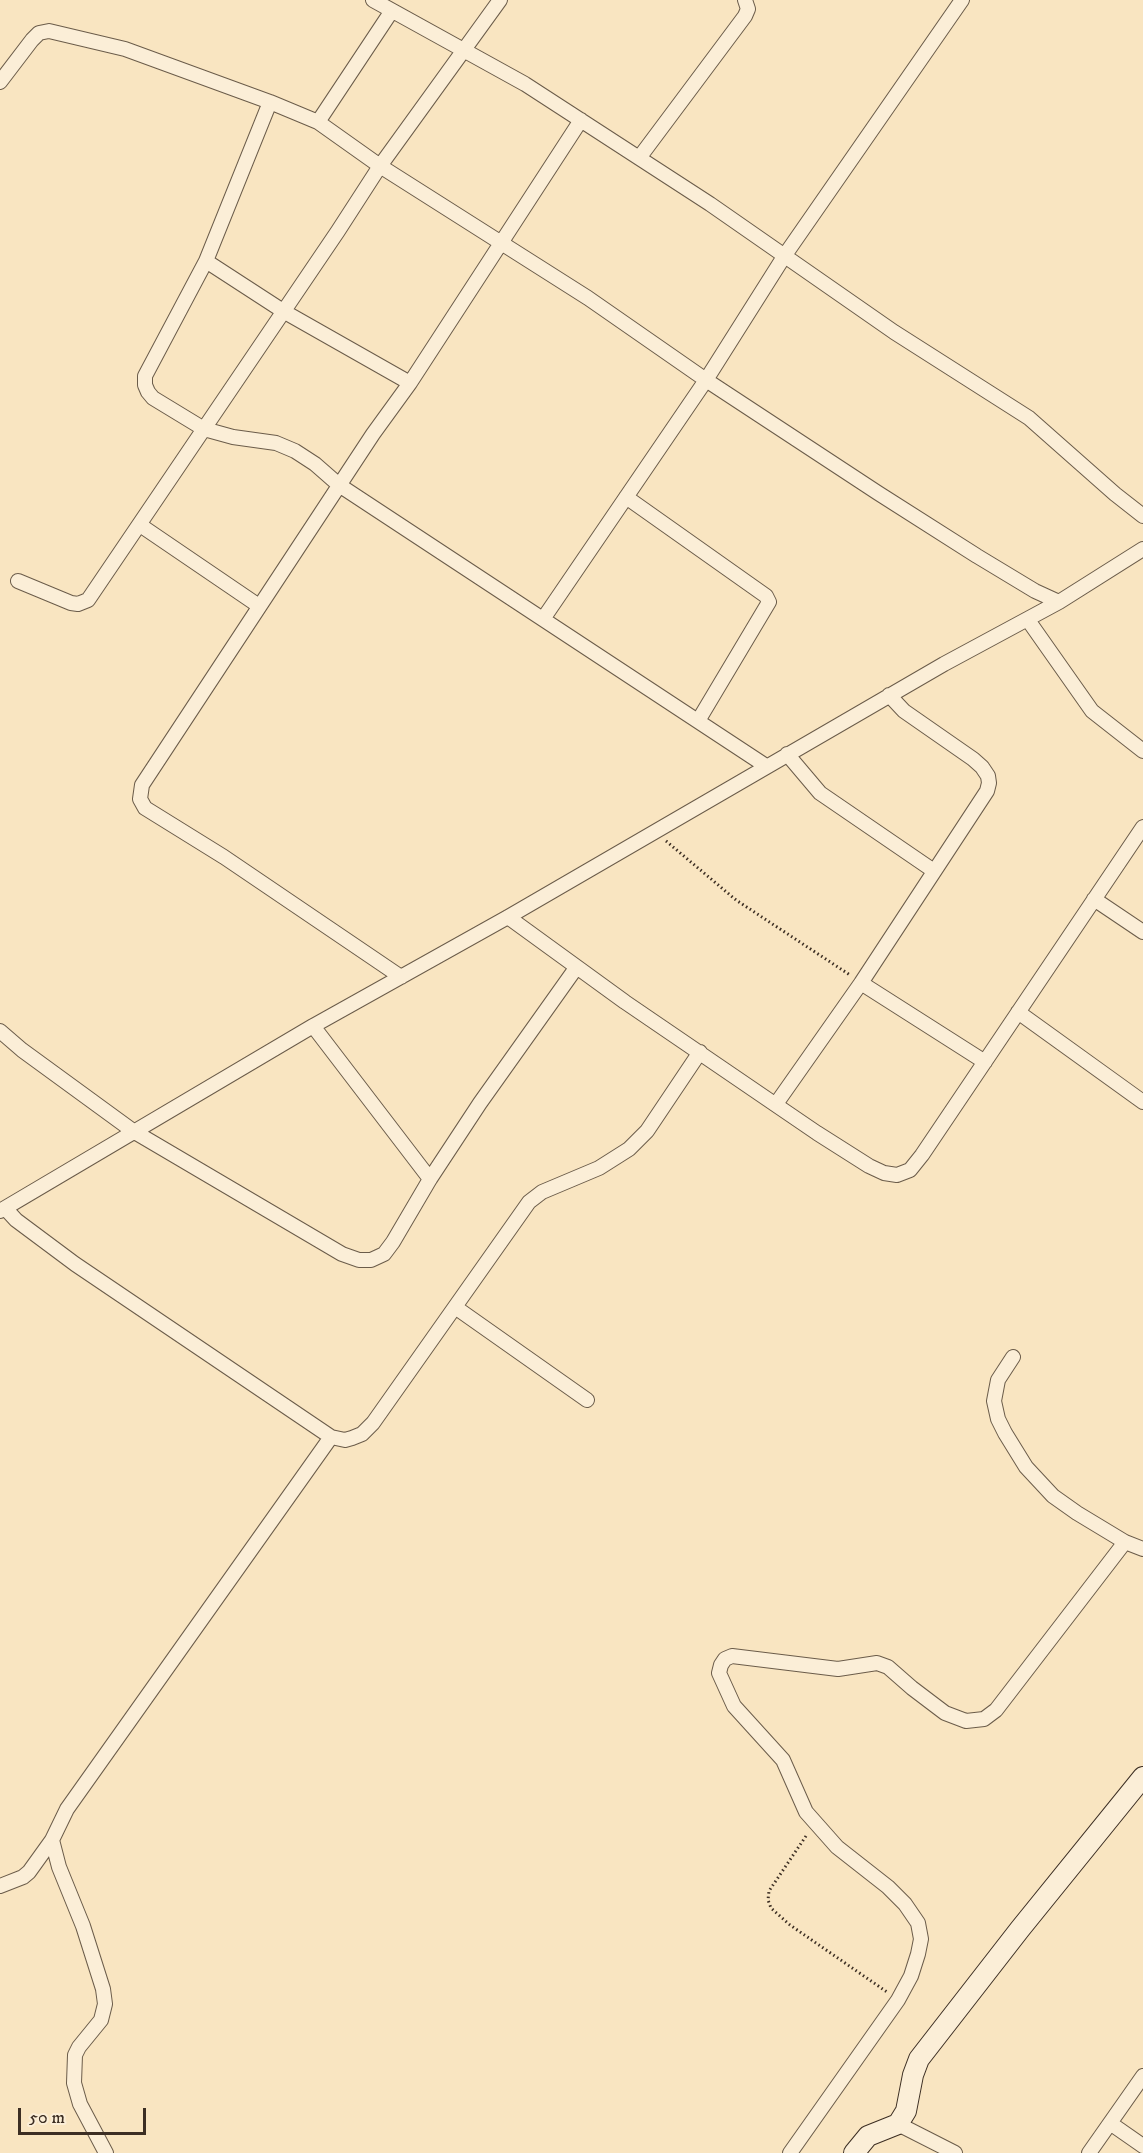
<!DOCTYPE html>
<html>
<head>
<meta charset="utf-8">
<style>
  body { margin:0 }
  #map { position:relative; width:1143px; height:2153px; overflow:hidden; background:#f9e5c1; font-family:"IM FELL DW Pica",serif }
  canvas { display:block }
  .scale { position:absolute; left:18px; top:2108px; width:128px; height:27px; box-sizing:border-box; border:3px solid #3c2e23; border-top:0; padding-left:8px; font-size:18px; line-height:21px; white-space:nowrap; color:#3c2e23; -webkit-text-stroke:4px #fbeed7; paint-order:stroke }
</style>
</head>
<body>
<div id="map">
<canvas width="1143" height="2153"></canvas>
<div class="scale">50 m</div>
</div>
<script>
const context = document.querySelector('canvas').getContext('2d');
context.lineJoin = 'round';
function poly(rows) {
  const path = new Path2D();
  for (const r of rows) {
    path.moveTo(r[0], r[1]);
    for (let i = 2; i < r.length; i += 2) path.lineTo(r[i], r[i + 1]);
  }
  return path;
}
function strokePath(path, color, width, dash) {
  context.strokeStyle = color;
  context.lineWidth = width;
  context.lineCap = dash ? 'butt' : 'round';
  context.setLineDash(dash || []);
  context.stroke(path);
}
const path = poly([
  [666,841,736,900,850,975],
  [806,1836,769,1891,768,1900,771,1908,790,1925,887,1992]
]);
const street = poly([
  [373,0,525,84,710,204,894,332,1029,418,1115,494,1143,516],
  [0,82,32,40,39,33,49,31,125,49,270,102,318,122,380,166,588,298,706,380,878,493,977,556,1035,591,1059,602],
  [270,102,206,261,145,376,145,385,148,392,153,398,204,429,233,437,276,443,295,451,315,464,339,485,766,766],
  [318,122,391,12],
  [639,158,745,16,748,9,745,0],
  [206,261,283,311,410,383],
  [626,497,766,596,769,602,698,721],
  [140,525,259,606],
  [18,581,71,603,78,604,88,600,338,231,380,166,500,0],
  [543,619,706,380,785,255,962,0],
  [1028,620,1092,711,1143,751],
  [787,754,820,793,934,871],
  [1094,899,1143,932],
  [508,917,625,1002,817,1133,869,1166,884,1173,897,1175,910,1170,922,1155,1143,827],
  [401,977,224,857,145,808,140,799,142,785,373,434,410,383,581,120],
  [861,983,985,1062],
  [1018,1012,1143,1102],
  [313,1026,430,1179],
  [0,1031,22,1050,133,1131,342,1254,359,1260,371,1260,384,1254,393,1242,430,1179,480,1103,576,968],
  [776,1104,861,983,987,791,989,783,988,776,982,767,973,759,904,711,889,695],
  [5,1208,16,1220,75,1264,331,1437],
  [0,1211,313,1026,508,917,944,664,1059,602,1143,549],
  [455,1307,587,1400],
  [1013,1357,998,1380,994,1401,998,1419,1005,1433,1026,1467,1053,1496,1077,1513,1125,1542,1143,1549],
  [0,1886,23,1877,29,1872,52,1840],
  [1110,2123,1143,2146],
  [898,2124,955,2153],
  [106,2153,80,2104,74,2083,75,2055,79,2047,101,2020,105,2004,103,1989,83,1926,59,1867,52,1840,67,1809,331,1437,345,1440,352,1438,362,1434,373,1423,529,1202,542,1192,599,1168,629,1149,647,1131,700,1052],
  [790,2153,898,2000,911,1976,918,1954,921,1939,918,1923,905,1904,888,1887,837,1847,806,1812,783,1760,734,1706,719,1673,721,1665,725,1659,732,1656,838,1669,877,1663,888,1667,912,1688,945,1713,966,1721,984,1719,996,1710,1125,1542],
  [1089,2153,1143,2076]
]);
const secondary = poly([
  [854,2153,868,2136,898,2124,906,2111,913,2075,919,2059,1020,1929,1143,1777]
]);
strokePath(street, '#6b5c4a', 16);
strokePath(secondary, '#3c2e23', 22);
strokePath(path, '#3c2e23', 3, [1.5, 3]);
strokePath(street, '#fbeed7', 14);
strokePath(secondary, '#fbeed7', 20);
</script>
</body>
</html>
